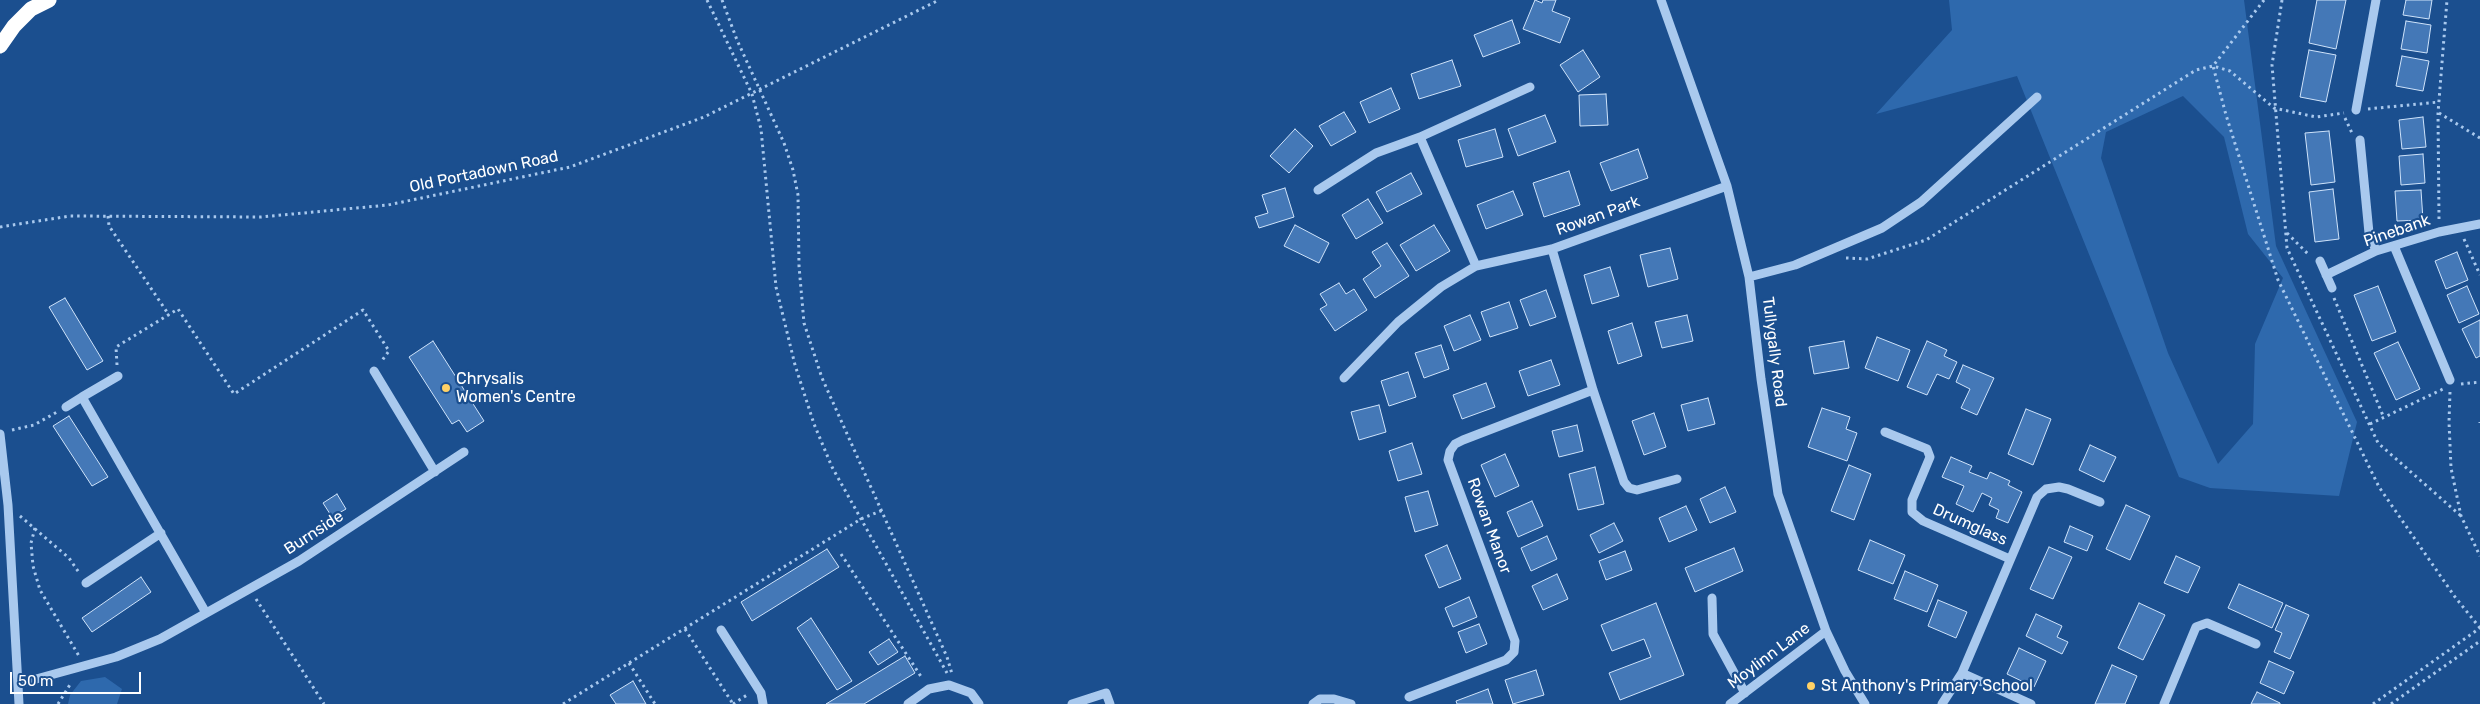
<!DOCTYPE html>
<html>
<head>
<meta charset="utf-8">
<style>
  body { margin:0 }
  #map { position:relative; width:2480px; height:704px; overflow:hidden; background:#1b4f8f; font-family:Rubik,sans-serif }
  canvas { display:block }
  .scale { position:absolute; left:10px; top:672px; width:131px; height:22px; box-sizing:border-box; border:2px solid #fff; border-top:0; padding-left:6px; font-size:15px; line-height:18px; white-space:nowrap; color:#fff; -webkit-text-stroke:4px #1b4f8f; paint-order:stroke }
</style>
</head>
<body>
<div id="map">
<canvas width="2480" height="704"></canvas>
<div class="scale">50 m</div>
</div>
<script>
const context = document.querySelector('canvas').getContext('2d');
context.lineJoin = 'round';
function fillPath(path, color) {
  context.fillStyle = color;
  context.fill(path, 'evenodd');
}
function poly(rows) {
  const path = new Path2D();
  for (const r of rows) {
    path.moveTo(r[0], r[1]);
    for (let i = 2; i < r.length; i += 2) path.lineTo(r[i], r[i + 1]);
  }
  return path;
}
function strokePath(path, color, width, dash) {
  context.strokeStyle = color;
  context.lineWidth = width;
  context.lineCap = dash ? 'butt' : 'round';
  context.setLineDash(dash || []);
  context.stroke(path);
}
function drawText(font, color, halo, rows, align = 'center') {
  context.font = font + ' Rubik,sans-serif';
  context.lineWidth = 4.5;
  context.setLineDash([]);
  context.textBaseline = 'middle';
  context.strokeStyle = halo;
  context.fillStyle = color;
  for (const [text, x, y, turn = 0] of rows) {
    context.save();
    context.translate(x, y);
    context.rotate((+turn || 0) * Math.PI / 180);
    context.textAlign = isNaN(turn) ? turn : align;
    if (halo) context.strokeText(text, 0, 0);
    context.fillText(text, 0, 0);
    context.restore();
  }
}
const green = poly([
  [1949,0,2244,0,2276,246,2357,422,2339,496,2210,488,2179,477,2017,76,1876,114,1952,30],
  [2183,96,2224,137,2248,234,2283,278,2255,344,2253,424,2218,464,2168,353,2101,158,2106,132],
  [105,677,122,689,117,704,68,704,70,695,81,681]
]);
const building = poly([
  [1535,0,1542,3,1543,0,1556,0,1552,11,1570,18,1560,43,1523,29,1535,0],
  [2317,0,2346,0,2336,49,2309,43,2317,0],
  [2406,0,2432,0,2429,19,2403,15,2406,0],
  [1512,20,1520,43,1483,57,1474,35,1512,20],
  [2406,21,2431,25,2427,53,2401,49,2406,21],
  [1583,50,1600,77,1578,92,1560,65,1583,50],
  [2309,50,2336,55,2326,102,2300,97,2309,50],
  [2402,56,2429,61,2423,91,2396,86,2402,56],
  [1452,60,1461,86,1419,99,1411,74,1452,60],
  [1391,88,1400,109,1369,123,1360,102,1391,88],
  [1606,94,1608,125,1580,126,1579,95,1606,94],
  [1344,112,1356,132,1331,146,1319,126,1344,112],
  [1545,115,1556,142,1518,156,1508,129,1545,115],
  [2423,117,2426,147,2402,149,2399,120,2423,117],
  [1295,129,1313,146,1289,173,1270,156,1295,129],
  [1495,129,1503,157,1466,167,1458,140,1495,129],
  [2329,131,2335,182,2311,185,2305,133,2329,131],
  [1638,149,1648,178,1611,191,1600,163,1638,149],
  [2423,154,2425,183,2401,185,2399,156,2423,154],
  [1569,171,1580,205,1544,217,1533,183,1569,171],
  [1411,173,1422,194,1387,212,1376,192,1411,173],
  [1285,188,1294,217,1259,228,1255,217,1268,213,1262,195,1285,188],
  [2333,189,2339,239,2315,242,2309,192,2333,189],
  [2421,190,2423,220,2397,221,2395,191,2421,190],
  [1513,191,1523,215,1486,229,1477,205,1513,191],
  [1368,199,1383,223,1356,239,1342,215,1368,199],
  [1295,225,1329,243,1319,263,1284,246,1295,225],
  [1434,225,1450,251,1416,271,1400,245,1434,225],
  [1387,243,1409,276,1375,298,1363,279,1381,266,1372,252,1387,243],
  [1670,248,1678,279,1648,287,1640,255,1670,248],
  [2457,252,2468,280,2446,289,2435,261,2457,252],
  [1610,267,1619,296,1592,304,1584,275,1610,267],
  [1339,283,1346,294,1354,289,1367,310,1335,331,1320,309,1327,305,1320,294,1339,283],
  [2378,286,2396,332,2372,341,2354,295,2378,286],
  [2467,286,2479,314,2459,323,2447,295,2467,286],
  [1546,290,1556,317,1530,326,1520,300,1546,290],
  [65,298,103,361,87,370,49,307,65,298],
  [1509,302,1518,328,1490,337,1481,312,1509,302],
  [1470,315,1481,340,1454,351,1444,326,1470,315],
  [1687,315,1693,341,1662,348,1655,322,1687,315],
  [2480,320,2480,356,2476,358,2462,329,2480,320],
  [1632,323,1642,356,1618,364,1608,331,1632,323],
  [1877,337,1910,350,1898,381,1865,368,1877,337],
  [433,341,484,421,467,432,459,420,452,424,409,357,433,341],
  [1844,341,1849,368,1814,374,1809,347,1844,341],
  [1927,341,1947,350,1944,356,1957,362,1949,379,1937,374,1927,395,1907,387,1927,341],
  [2398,342,2420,389,2396,400,2374,353,2398,342],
  [1441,345,1449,369,1424,378,1415,353,1441,345],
  [1551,360,1560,385,1528,396,1519,371,1551,360],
  [1963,365,1994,378,1977,415,1961,408,1970,389,1956,382,1963,365],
  [1408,372,1416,397,1389,406,1381,381,1408,372],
  [1486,383,1495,407,1462,419,1453,395,1486,383],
  [1708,398,1715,424,1688,431,1681,405,1708,398],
  [1379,405,1386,432,1359,440,1351,412,1379,405],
  [1822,408,1850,417,1846,429,1857,433,1847,461,1808,447,1822,408],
  [2026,409,2051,419,2033,465,2008,454,2026,409],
  [1654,413,1666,447,1644,455,1632,421,1654,413],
  [69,416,108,477,92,486,53,426,69,416],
  [1577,425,1583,451,1559,457,1552,431,1577,425],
  [1412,443,1422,474,1398,481,1389,451,1412,443],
  [2090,445,2116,457,2104,482,2079,470,2090,445],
  [1505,454,1519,486,1495,497,1481,465,1505,454],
  [1951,457,1972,466,1969,472,1987,479,1990,472,2010,481,2008,485,2022,492,2008,523,1996,518,1999,510,1989,505,1992,498,1982,493,1973,512,1956,504,1964,486,1942,477,1951,457],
  [1849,465,1871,474,1854,520,1831,511,1849,465],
  [1595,467,1604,504,1578,510,1569,474,1595,467],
  [1725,487,1736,512,1710,523,1700,499,1725,487],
  [1428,491,1438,525,1415,532,1405,497,1428,491],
  [337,494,346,509,332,517,323,503,337,494],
  [1532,501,1543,526,1518,537,1507,512,1532,501],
  [2126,505,2150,516,2130,560,2106,549,2126,505],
  [1686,506,1697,530,1669,542,1659,518,1686,506],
  [1614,523,1623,541,1599,553,1590,535,1614,523],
  [2070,526,2093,536,2087,551,2064,542,2070,526],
  [1547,536,1557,559,1531,571,1521,548,1547,536],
  [1870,540,1905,555,1893,584,1858,570,1870,540],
  [1447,545,1461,579,1439,588,1425,555,1447,545],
  [2049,547,2072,557,2053,599,2030,589,2049,547],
  [1734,548,1743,571,1695,592,1685,568,1734,548],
  [827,549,839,567,752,621,741,602,827,549],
  [1625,551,1632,570,1606,580,1599,561,1625,551],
  [2176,556,2200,567,2188,593,2164,583,2176,556],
  [1905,571,1938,585,1927,612,1894,599,1905,571],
  [1557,574,1568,599,1543,610,1532,586,1557,574],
  [141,577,151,592,92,632,82,618,141,577],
  [2239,584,2283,603,2272,628,2228,608,2239,584],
  [1469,597,1477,617,1453,627,1445,608,1469,597],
  [1938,600,1967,612,1956,638,1928,626,1938,600],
  [1656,603,1684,675,1620,700,1609,673,1651,657,1644,639,1612,651,1601,625,1656,603],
  [2139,603,2165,615,2143,660,2118,648,2139,603],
  [2286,605,2309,615,2290,659,2274,652,2282,633,2275,630,2286,605],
  [2036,614,2062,626,2057,637,2068,642,2062,654,2026,636,2036,614],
  [811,618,852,681,837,690,797,628,811,618],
  [1479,624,1487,644,1466,653,1458,632,1479,624],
  [889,639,898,652,878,665,869,652,889,639],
  [2019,648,2046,661,2034,687,2007,674,2019,648],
  [905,656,915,673,864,704,826,704,905,656],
  [2269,661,2294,672,2284,694,2260,683,2269,661],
  [2112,665,2137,676,2125,704,2095,704,2112,665],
  [1536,670,1544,695,1513,704,1505,680,1536,670],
  [633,681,646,704,616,704,610,695,633,681],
  [1488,689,1493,704,1457,704,1456,701,1488,689],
  [2257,692,2280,703,2280,704,2251,704,2257,692]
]);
const path = poly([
  [707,0,752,94,761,129,776,287,795,365,814,424,832,467,947,673],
  [722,0,737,40,784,143,793,170,798,195,799,266,804,323,822,378,947,657,952,674],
  [2264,0,2213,66,2226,115,2278,280,2379,487,2455,597,2480,628],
  [2282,0,2272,65,2287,248,2378,443,2461,516],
  [2368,109,2439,102],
  [2439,113,2480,138],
  [2345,118,2352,133],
  [108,216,109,226,169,315],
  [2439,219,2438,113,2447,0],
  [0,227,70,216,261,217,388,205,570,167,704,117,939,0],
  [2287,233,2310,256],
  [2464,239,2480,275],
  [1846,258,1867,259,1926,240,2196,70,2213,66,2230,71,2274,108,2316,117,2344,113],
  [2334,298,2384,418],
  [117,365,116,347,178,309,234,394,363,310,389,351,381,362],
  [2461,384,2480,382],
  [2450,392,2449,422,2451,468,2461,516,2480,556],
  [2480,422,2480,423],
  [2370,424,2443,389],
  [12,430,34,425,57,412],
  [20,516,69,558,80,574],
  [35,528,31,543,33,566,40,590,79,656],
  [841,554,922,678],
  [256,599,324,704],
  [685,629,733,704],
  [629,663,655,704],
  [58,704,71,683],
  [563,704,861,519,883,510],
  [733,704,747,695],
  [2373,704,2480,628],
  [2391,704,2480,641]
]);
const minor = poly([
  [1661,0,1727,186,1749,277,1761,379,1778,494,1826,631,1845,671,1865,704],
  [2356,110,2376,0],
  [2360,140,2369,233,2376,251],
  [1318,190,1376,153,1420,137],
  [2394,246,2450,380],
  [1552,249,1593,390,1624,482,1629,488,1637,490,1677,479],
  [2320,261,2332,288],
  [1476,266,1420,137,1530,87],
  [2326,275,2376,251,2439,232,2480,224],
  [1749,277,1795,265,1882,228,1921,202,2037,97],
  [374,371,435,472],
  [1344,378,1398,322,1441,287,1476,266,1552,249,1727,186],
  [82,397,118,376],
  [66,407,82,397,206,613],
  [1885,432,1927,449,1930,457,1912,500,1912,512,1923,521,2010,559],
  [0,434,8,505,19,704],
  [86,583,161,533],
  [1712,598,1713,634,1745,693],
  [721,630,761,693,763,704],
  [1962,673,2031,704],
  [18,684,116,657,160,639,299,561,464,452],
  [1409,697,1506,660,1514,652,1515,641,1448,460,1450,451,1455,444,1463,440,1593,390],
  [908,704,929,689,949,685,971,693,979,704],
  [1072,704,1106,693,1110,704],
  [1313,704,1320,699,1334,699,1351,704],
  [1730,704,1826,631],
  [1942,704,1962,673,2037,497,2046,489,2059,487,2068,489,2100,502],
  [2164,704,2196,627,2207,623,2256,644]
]);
const highway = poly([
  [0,46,14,26,31,9,49,0]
]);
const markers = [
  [446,388,5,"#ffd166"],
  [1811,686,5,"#ffd166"]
];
const streetNames = [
  ["Old Portadown Road",484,172,-12],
  ["Rowan Park",1598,216,-20],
  ["Pinebank",2397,231,-19],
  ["Tullygally Road",1774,352,83],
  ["Drumglass",1970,525,24],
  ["Rowan Manor",1489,526,70],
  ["Burnside",314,533,-33],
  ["Moylinn Lane",1769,656,-37]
];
const poiNames = [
  ["Chrysalis",456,379],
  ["Women's Centre",456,397],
  ["St Anthony's Primary School",1821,686]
];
fillPath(green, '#2e69ad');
fillPath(building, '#4478b7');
strokePath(building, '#cfe3fa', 1);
strokePath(path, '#a9c9ee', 3, [2.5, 4]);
strokePath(minor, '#a9c9ee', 9);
strokePath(highway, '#fff', 15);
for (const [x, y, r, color] of markers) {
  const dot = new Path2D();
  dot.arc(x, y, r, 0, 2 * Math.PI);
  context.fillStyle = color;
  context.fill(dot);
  strokePath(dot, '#1b4f8f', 2);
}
drawText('16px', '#fff', '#1b4f8f', streetNames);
drawText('16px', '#fff', '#1b4f8f', poiNames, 'left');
</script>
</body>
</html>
